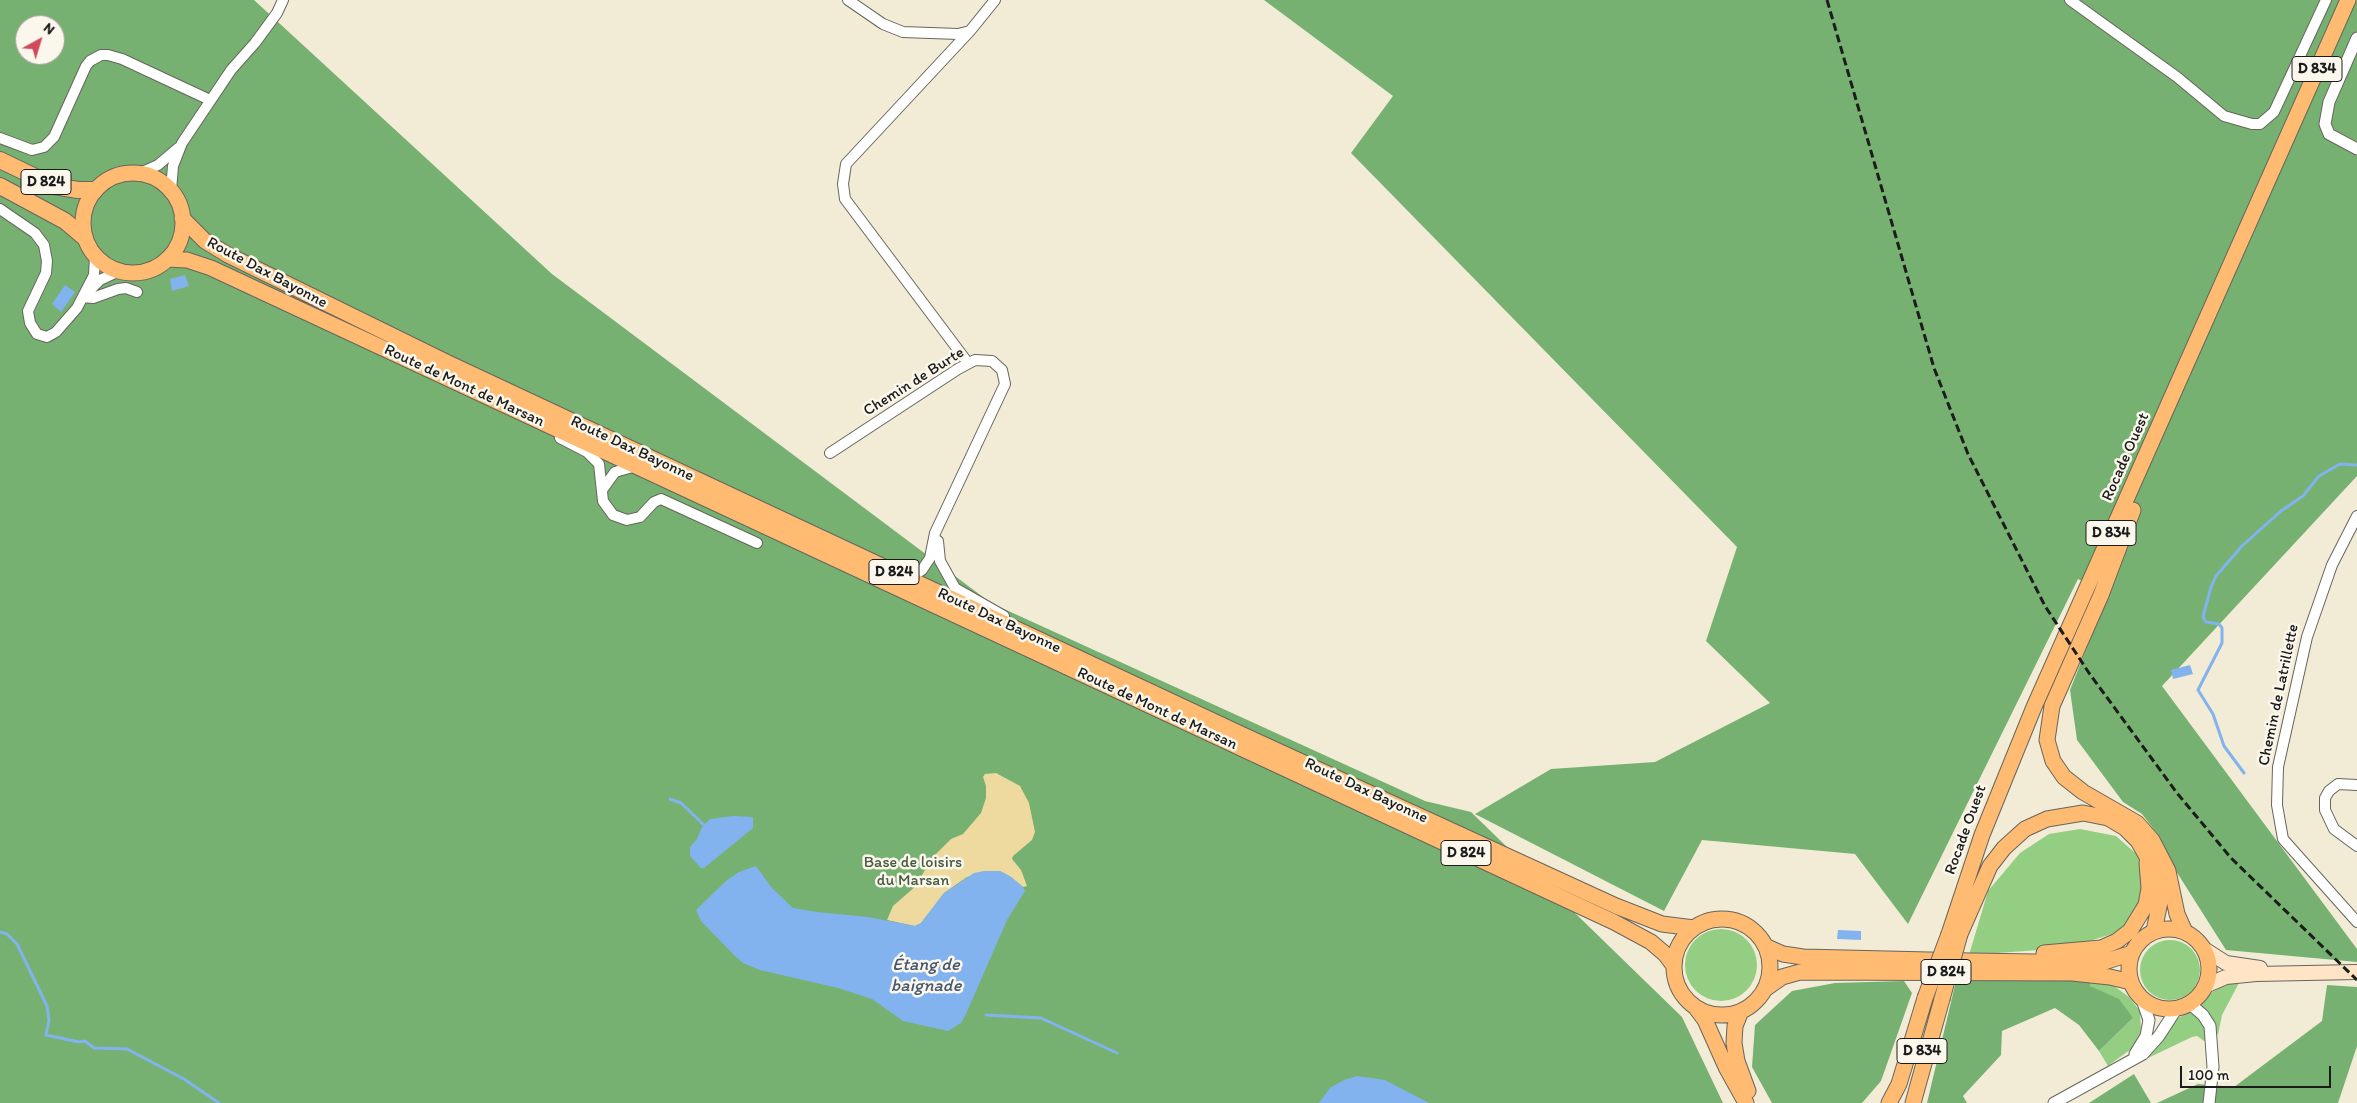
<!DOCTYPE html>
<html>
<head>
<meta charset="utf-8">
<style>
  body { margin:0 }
  #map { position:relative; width:2357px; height:1103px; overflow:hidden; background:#f2ecd6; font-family:Itim,sans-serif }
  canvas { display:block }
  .north { position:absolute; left:15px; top:15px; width:50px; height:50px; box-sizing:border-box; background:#fbf7ec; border:1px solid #a29f99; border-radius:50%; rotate:39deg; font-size:14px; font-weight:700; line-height:20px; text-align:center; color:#1c1c1c }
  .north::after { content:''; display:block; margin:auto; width:18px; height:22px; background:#d1495b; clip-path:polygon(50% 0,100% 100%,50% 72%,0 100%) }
  .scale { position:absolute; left:2180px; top:1066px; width:151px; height:22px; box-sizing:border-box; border:2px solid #1c1c1c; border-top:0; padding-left:6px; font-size:15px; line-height:18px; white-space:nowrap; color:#1c1c1c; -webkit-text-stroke:4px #fbf7ec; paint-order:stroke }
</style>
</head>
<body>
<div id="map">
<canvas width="2357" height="1103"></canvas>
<div class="north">N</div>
<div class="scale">100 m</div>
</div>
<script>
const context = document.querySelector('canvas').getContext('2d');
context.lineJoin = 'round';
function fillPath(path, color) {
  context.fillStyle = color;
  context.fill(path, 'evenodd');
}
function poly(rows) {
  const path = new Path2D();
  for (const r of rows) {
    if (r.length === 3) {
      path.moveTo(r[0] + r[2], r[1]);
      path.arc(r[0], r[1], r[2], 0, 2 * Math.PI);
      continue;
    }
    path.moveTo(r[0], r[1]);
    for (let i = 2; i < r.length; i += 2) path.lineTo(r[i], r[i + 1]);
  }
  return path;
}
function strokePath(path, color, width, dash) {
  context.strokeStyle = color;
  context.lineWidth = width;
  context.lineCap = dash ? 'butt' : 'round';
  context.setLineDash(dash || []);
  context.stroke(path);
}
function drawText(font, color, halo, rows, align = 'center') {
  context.font = font + ' Itim,sans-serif';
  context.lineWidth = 5;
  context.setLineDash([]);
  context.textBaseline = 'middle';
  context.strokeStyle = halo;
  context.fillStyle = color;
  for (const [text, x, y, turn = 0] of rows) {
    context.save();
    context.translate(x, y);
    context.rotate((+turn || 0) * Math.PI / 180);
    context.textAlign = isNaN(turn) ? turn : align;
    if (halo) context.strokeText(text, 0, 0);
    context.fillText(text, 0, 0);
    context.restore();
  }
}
const green = poly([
  [2080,829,2116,836,2142,859,2151,889,2133,919,2115,933,2067,948,1969,955,1988,891,2020,853,2049,834],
  [1721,965,36],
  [2170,970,30],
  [2090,978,2114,986,2129,997,2140,1011,2141,1031,2131,1049,2108,1066,2099,1051,2133,1018,2090,986],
  [2239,983,2222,1015,2218,1035,2199,1005,2220,985],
  [2190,1012,2199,1014,2204,1022,2208,1037,2204,1041,2197,1036,2192,1037,2148,1058,2145,1055,2176,1019]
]);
const forest = poly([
  [0,0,254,0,552,274,991,603,1425,801,1471,812,1682,1017,1723,1103,0,1103],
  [25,25,55,25,55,55,25,55],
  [1264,0,2357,0,2357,476,2162,686,2357,949,2357,962,2226,950,2176,871,2159,836,2142,814,2123,802,2077,740,2070,690,2108,594,2078,579,1908,924,1855,854,1702,840,1664,911,1475,814,1551,769,1655,762,1770,703,1706,641,1737,547,1351,153,1393,96],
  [2090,978,2090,986,2119,999,2133,1018,2099,1051,2079,1025,2055,1008,2002,1031,2001,1055,1963,1096,1967,1103,1927,1103,1956,981],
  [1904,981,1912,993,1881,1081,1862,1103,1772,1103,1752,1067,1755,1025,1792,991,1835,983],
  [2327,985,2357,987,2357,1046,2338,1103,2157,1103,2198,1084,2234,1087,2322,1021],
  [2134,1074,2151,1103,2089,1103]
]);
const sand = poly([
  [996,773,1020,786,1029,803,1035,832,1032,840,1013,856,1012,859,1021,870,1027,886,1023,887,1011,877,1000,871,967,877,944,893,921,923,915,926,887,920,893,906,916,886,931,859,951,839,963,834,981,813,986,798,986,786,983,777,985,774]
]);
const water = poly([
  [185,275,189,286,172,291,170,279],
  [65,285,75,292,61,312,52,304],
  [2190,665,2193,674,2173,679,2171,670],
  [733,816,753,817,753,828,704,868,701,868,690,856,690,847,697,839,702,827,710,819],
  [756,866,772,888,793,908,817,912,868,917,915,926,921,923,944,893,974,873,984,871,1000,871,1011,877,1023,887,1025,891,1007,920,966,1014,961,1023,948,1031,903,1021,872,999,838,988,760,970,743,963,734,955,701,921,696,910,727,880,739,872],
  [1838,930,1861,931,1861,940,1837,939],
  [1357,1076,1385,1080,1429,1103,1319,1103,1330,1088,1344,1080]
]);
const stream = poly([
  [2244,773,2224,746,2213,714,2198,690,2222,643,2222,628,2219,624,2206,622,2203,617,2211,587,2216,576,2242,546,2281,511,2303,496,2319,476,2340,464,2357,465],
  [670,799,681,803,704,825],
  [0,932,7,934,17,944,47,1006,49,1020,46,1035,79,1042,85,1041,94,1048,127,1049,184,1079,219,1103],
  [986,1015,1041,1018,1117,1053]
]);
const minor = poly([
  [848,0,883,24,903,32,958,34,970,31],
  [2070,0,2177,77,2224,116,2252,124,2260,124,2274,112,2326,0],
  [0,138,32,150,44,147,54,137,86,66,90,61,101,55,108,55,122,59,210,100],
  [140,173,158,165,178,148],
  [171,190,173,166,182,143,231,70,255,43,277,13,283,0],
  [0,209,35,233,44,245,47,261,46,273,28,311,30,323,37,334,47,337,56,332,77,308,94,275,95,256],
  [89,291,100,280,119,271],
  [83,297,93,298,118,289,126,288,137,292],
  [968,363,845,199,843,184,846,164,970,31,995,0],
  [560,438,587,452,599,464,603,501,613,515,627,520,640,517,654,502,661,499,757,543],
  [830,453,958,369,975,360,992,361,1002,370,1005,384,935,533,930,558,922,570,909,579],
  [602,490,615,472,636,466],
  [2357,516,2332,565,2307,637,2278,767,2277,805,2283,839,2357,922],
  [938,541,940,561,955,588,1004,616],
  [2357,785,2338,784,2329,791,2325,798,2325,810,2334,829,2357,846]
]);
const tertiary = poly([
  [2357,38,2329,102,2325,124,2329,134,2357,149],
  [2189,1003,2203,1015,2210,1026,2213,1067,2209,1103],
  [2135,1054,2146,1036,2149,1020,2141,997],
  [2054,1103,2143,1054,2159,1036,2177,1008]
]);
const secondary = poly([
  [2204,949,2226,963,2260,968],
  [2205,986,2226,977,2256,974,2357,972]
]);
const primary = poly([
  [133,223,50],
  [182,218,205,241,228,255,448,363,1243,735,1616,906,1662,924,1694,928],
  [167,259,187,260,211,268,1614,922,1651,942,1665,954,1674,966],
  [2133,510,2101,595,2052,706,2047,740,2053,761,2064,777,2083,792,2137,823,2152,840,2168,871,2177,914,2185,932],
  [1722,967,48],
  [2169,969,40],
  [1949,934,1982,835,2034,707,2348,0],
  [1960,934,1990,866,2004,848,2025,829,2047,819,2083,813,2108,818,2125,828,2138,841,2146,855,2159,880,2161,897,2154,931],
  [1765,946,1783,954,1803,957,1971,961,2101,963,2132,953],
  [2044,953,2101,948,2117,941,2130,931,2146,905,2149,888,2147,863],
  [1765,989,1782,977,1800,972,2072,973,2110,977,2131,982],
  [1696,1008,1705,1020,1726,1067,1746,1103],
  [1741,1011,1735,1026,1734,1043,1737,1061,1748,1091],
  [1889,1103,1899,1084,1925,998],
  [1913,1103,1942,999]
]);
const trunk = poly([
  [0,160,54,186,78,190,95,190],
  [0,186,65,221,85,238]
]);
const rail = poly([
  [1827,0,1934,368,1968,454,2045,606,2089,673,2177,793,2231,858,2357,980]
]);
const primaryBridge = poly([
  [1925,998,1949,934],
  [1942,999,1960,934]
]);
const shields = [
  [2317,69,50],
  [46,182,50],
  [2111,533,50],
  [894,572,50],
  [1466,853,50],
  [1946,972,50],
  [1922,1051,50]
];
const shieldNames = [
  ["D 834",2317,69],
  ["D 824",46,182],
  ["D 834",2111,533],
  ["D 824",894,572],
  ["D 824",1466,853],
  ["D 824",1946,972],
  ["D 834",1922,1051]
];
const streetNames = [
  ["Route Dax Bayonne",267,273,28],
  ["Chemin de Burte",914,382,-32],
  ["Route de Mont de Marsan",464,386,25],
  ["Route Dax Bayonne",632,449,25],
  ["Rocade Ouest",2126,457,-66],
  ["Route Dax Bayonne",999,621,25],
  ["Chemin de Latrillette",2279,695,-78],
  ["Route de Mont de Marsan",1157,709,25],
  ["Route Dax Bayonne",1366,791,25],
  ["Rocade Ouest",1966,830,-70]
];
const parkNames = [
  ["Base de loisirs",913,863],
  ["du Marsan",913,881]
];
const waterNames = [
  ["Étang de",926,965],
  ["baignade",926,986]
];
fillPath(green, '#93ce83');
fillPath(forest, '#76b171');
fillPath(sand, '#eeda9e');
fillPath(water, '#82b3ee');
strokePath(stream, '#82b3ee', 3);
strokePath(minor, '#67655d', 12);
strokePath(tertiary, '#67655d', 13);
strokePath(secondary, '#67655d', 16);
strokePath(primary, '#67655d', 17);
strokePath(trunk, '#67655d', 18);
strokePath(minor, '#fff', 10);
strokePath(tertiary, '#fff', 11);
strokePath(secondary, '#ffe4c6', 14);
strokePath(primary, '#febb71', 15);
strokePath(trunk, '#febb71', 16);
strokePath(rail, '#1c1c1c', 3, [8, 4]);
strokePath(primaryBridge, '#67655d', 17, []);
strokePath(primaryBridge, '#febb71', 15);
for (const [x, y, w] of shields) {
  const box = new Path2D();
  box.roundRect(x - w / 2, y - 12.5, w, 25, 4);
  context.fillStyle = '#fbf7ec';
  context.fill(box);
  strokePath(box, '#1c1c1c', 1);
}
drawText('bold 15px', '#1c1c1c', null, shieldNames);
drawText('16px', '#1c1c1c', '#fbf7ec', streetNames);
drawText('16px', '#465a40', '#fbf7ec', parkNames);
drawText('italic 18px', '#455870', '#fbf7ec', waterNames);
</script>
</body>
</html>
